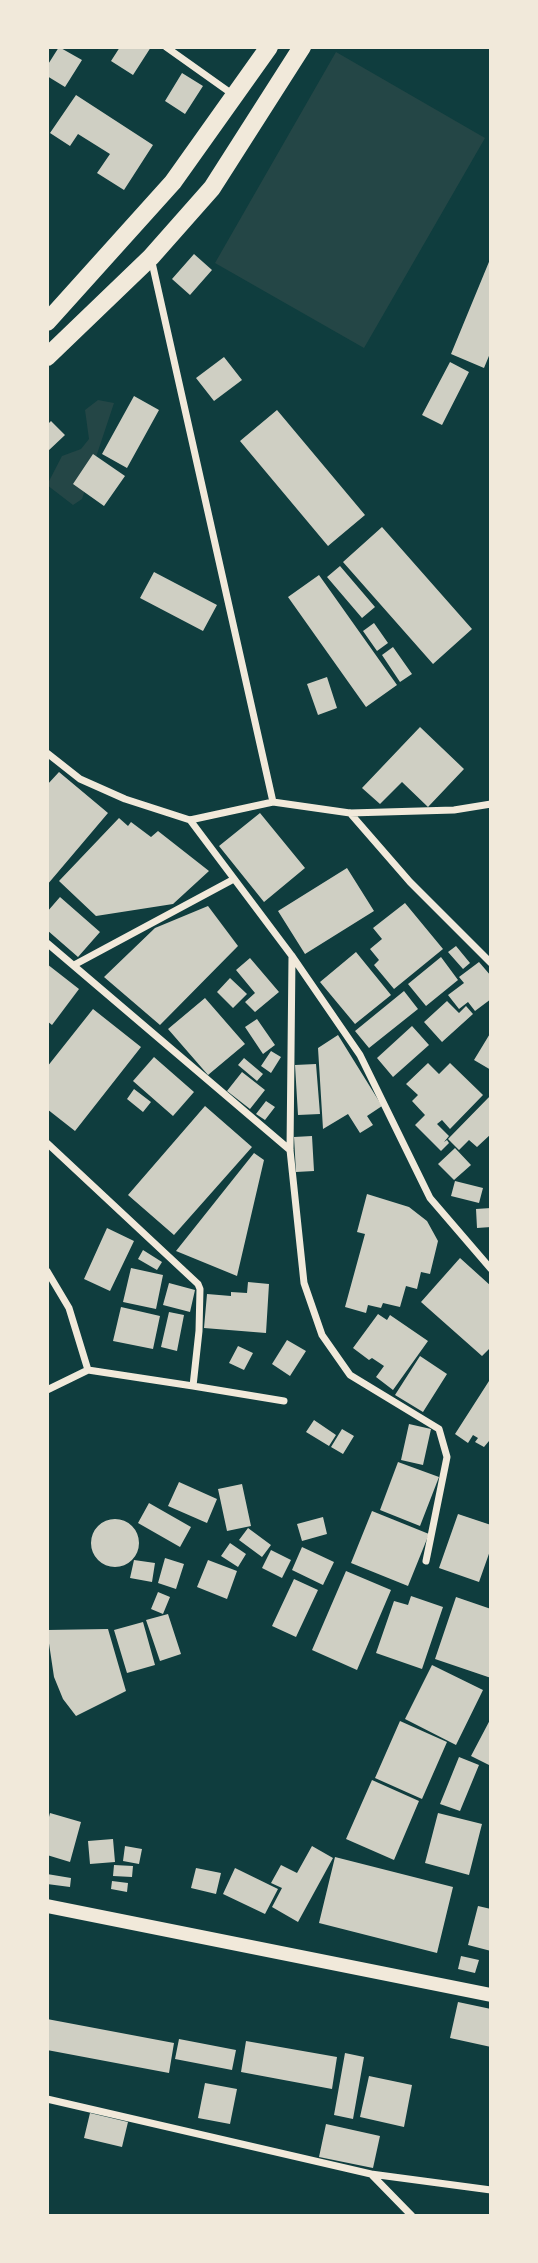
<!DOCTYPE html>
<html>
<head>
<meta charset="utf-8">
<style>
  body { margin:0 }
  #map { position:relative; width:538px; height:2263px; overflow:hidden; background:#0f3d3e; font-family:"Nunito Sans",sans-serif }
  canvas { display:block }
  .frame { position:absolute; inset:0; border:49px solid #f1e9da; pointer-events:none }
</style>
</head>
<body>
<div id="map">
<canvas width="538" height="2263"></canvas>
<div class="frame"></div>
</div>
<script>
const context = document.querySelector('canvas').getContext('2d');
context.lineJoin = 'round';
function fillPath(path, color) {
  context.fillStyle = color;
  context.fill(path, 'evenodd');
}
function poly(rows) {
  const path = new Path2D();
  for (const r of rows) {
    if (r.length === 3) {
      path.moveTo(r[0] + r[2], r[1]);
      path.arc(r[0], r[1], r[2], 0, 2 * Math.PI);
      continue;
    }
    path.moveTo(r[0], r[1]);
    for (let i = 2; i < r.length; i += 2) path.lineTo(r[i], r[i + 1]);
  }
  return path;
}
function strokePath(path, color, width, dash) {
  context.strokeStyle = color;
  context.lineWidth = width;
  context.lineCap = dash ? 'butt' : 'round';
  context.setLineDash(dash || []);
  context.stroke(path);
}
const green = poly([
  [336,52,485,138,364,348,215,263],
  [98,400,114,403,82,499,73,505,47,485,62,456,81,449,89,439,85,410]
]);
const building = poly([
  [59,47,82,60,65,87,47,76,47,66],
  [120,47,151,47,133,75,111,61],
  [182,73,203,86,185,114,165,101],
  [76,95,153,145,124,190,97,173,110,154,78,134,70,146,50,133],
  [194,254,212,270,190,295,172,279],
  [491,257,491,351,484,368,451,354],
  [224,357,242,380,214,401,196,378],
  [450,362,469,372,442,425,422,415],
  [134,396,159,410,127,468,102,454],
  [277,410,365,515,328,546,240,441],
  [51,421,65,435,47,452,47,425],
  [93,454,125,476,104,506,73,484],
  [382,527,472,629,433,664,343,562],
  [340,566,375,607,362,618,327,577],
  [154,572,217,605,203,631,140,598],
  [319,575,397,685,366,707,288,597],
  [374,623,388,643,377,651,363,631],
  [393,647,412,674,400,682,382,655],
  [327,677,337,708,318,715,307,684],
  [420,727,464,769,428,807,402,782,380,804,362,788],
  [59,772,108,813,47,885,47,785],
  [260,813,305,868,264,902,219,846],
  [119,818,128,826,131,822,151,837,158,831,209,871,173,904,96,916,59,881],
  [347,868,374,911,305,954,278,911],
  [60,897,100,932,78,957,47,930,47,912],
  [405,903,443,949,394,989,374,965,379,960,370,949,382,939,373,928],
  [208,906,238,946,160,1025,104,977,155,928],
  [456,946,470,963,463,969,448,952],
  [356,952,391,995,355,1024,320,982],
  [441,957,458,980,426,1006,408,984],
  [250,958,279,992,255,1012,245,1002,255,993,236,970],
  [479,962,491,976,491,999,475,1011,468,1002,459,1009,448,995,464,983,459,977],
  [47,964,79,989,52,1025,47,1021],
  [230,978,247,994,233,1008,217,992],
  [404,991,418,1009,369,1048,355,1031],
  [205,998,245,1044,208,1075,168,1029],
  [447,1001,459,1013,466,1006,473,1014,442,1042,424,1022],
  [93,1009,141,1047,75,1131,47,1109,47,1067],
  [257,1019,275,1045,263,1054,245,1027],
  [412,1026,429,1045,393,1077,377,1058],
  [491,1032,491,1070,474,1060],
  [338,1035,382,1106,367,1116,373,1125,360,1133,348,1114,323,1129,318,1048],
  [271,1051,281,1057,271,1073,261,1066],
  [154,1057,194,1092,173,1116,133,1081],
  [244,1058,263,1074,257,1081,238,1065],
  [428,1063,439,1074,450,1063,483,1095,450,1129,442,1120,437,1124,449,1136,444,1142,447,1140,449,1143,441,1151,415,1125,425,1115,412,1101,418,1095,406,1084],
  [316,1064,320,1114,298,1115,295,1065],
  [242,1072,265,1090,250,1109,227,1091],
  [134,1089,151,1102,143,1112,127,1099],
  [491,1095,491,1134,477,1147,469,1140,459,1150,448,1139],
  [266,1101,275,1107,265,1120,256,1114],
  [205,1106,252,1147,174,1235,128,1195],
  [312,1136,314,1171,296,1172,294,1137],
  [455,1148,471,1165,454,1180,438,1164],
  [254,1153,264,1160,237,1276,176,1251],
  [455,1181,483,1188,479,1203,451,1196],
  [367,1194,409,1207,427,1221,438,1241,430,1274,421,1272,417,1289,406,1286,400,1307,383,1303,381,1308,368,1305,366,1313,345,1307,365,1234,357,1232],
  [491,1208,491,1227,477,1228,476,1209],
  [107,1228,134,1241,110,1291,84,1279],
  [143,1250,162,1262,157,1270,138,1259],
  [460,1258,491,1286,491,1347,482,1356,421,1302],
  [131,1268,163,1275,156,1309,123,1302],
  [248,1282,269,1284,266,1333,204,1328,207,1294,231,1296,231,1292,247,1293],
  [169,1283,195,1290,190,1312,163,1305],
  [121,1307,160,1316,153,1349,113,1341],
  [169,1312,184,1315,177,1351,161,1347],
  [378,1314,387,1320,390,1315,428,1341,393,1390,376,1377,384,1366,372,1358,369,1360,353,1348],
  [287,1340,306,1351,290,1376,272,1364],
  [238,1346,253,1353,244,1370,229,1363],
  [420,1356,447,1374,423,1412,395,1395],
  [489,1381,491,1442,489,1441,484,1447,475,1442,478,1438,473,1435,468,1443,455,1434],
  [314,1420,336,1435,329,1446,306,1432],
  [409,1424,431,1429,423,1465,401,1460],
  [342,1429,354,1436,343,1454,331,1447],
  [398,1462,439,1477,420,1526,380,1510],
  [179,1482,217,1499,207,1523,168,1506],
  [242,1484,251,1526,227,1531,218,1489],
  [149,1503,191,1527,180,1547,138,1523],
  [372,1511,429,1534,408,1586,351,1563],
  [458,1514,491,1525,491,1548,479,1582,439,1568],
  [323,1517,327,1534,302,1541,297,1524],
  [115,1543,24],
  [248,1528,271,1545,262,1557,239,1540],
  [230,1543,246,1554,238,1567,221,1556],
  [302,1547,334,1562,323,1585,292,1570],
  [271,1550,291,1560,282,1578,262,1568],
  [165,1558,184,1564,176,1589,158,1583],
  [134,1560,155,1563,152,1582,130,1578],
  [208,1560,237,1571,227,1599,197,1587],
  [346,1571,391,1590,357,1670,312,1650],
  [294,1579,318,1590,296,1637,272,1626],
  [158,1592,170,1597,163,1614,151,1609],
  [411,1596,443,1607,422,1669,376,1653,394,1601,408,1605],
  [456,1597,491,1609,491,1678,435,1659],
  [168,1614,181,1654,160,1661,146,1620],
  [143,1622,155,1665,127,1673,114,1630],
  [108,1629,126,1691,76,1716,63,1699,54,1677,47,1630],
  [432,1665,483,1690,456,1745,405,1719],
  [491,1718,491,1766,471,1756],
  [400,1721,447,1742,422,1799,375,1778],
  [459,1757,479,1765,460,1811,440,1804],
  [372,1780,419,1801,394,1860,346,1839],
  [50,1813,81,1822,70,1862,47,1855,47,1825],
  [438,1813,482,1824,469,1875,425,1863],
  [113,1839,115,1862,90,1864,88,1841],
  [125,1846,142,1849,139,1864,123,1861],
  [312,1846,333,1858,298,1922,272,1907,282,1888,271,1883,281,1865,297,1873],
  [335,1857,453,1887,437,1953,319,1923],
  [114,1865,133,1866,132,1877,113,1876],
  [196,1868,221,1873,216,1894,191,1888],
  [235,1868,278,1889,265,1914,223,1894],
  [47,1874,71,1878,70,1887,47,1884],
  [112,1881,128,1883,127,1892,111,1889],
  [478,1906,491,1909,491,1951,468,1945],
  [461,1956,479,1960,475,1973,458,1969],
  [458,2002,491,2009,491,2047,450,2038],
  [47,2019,174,2043,169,2073,47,2050],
  [179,2039,236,2050,232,2070,175,2059],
  [246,2041,337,2057,332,2089,241,2072],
  [345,2053,364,2057,353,2119,334,2115],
  [369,2076,412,2085,404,2127,360,2117],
  [205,2083,237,2089,230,2124,198,2118],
  [90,2113,128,2122,122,2147,84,2138],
  [326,2124,380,2136,373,2168,319,2157]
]);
const minor = poly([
  [166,47,235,96],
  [151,258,273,802],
  [47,753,80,779,125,799,190,820,273,802,350,813,454,810,491,804],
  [350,813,410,882,491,963],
  [190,820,292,956,360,1055,430,1198,491,1269],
  [47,943,290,1150],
  [292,956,290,1150,304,1283,322,1335,350,1375,439,1429,447,1457,426,1561],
  [74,965,234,879],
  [47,1143,198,1284,200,1289,199,1331,193,1386,284,1401],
  [47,1271,69,1308,88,1370,47,1390],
  [88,1370,193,1386],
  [47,2099,371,2174,412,2216],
  [371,2174,491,2190]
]);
const secondary = poly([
  [47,1906,491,1995]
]);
const primary = poly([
  [47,322,173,182,269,47],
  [47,357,151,257,212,188,302,47]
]);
fillPath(green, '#244646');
fillPath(building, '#cfcfc3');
strokePath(minor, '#f1e9da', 7);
strokePath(secondary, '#f1e9da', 14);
strokePath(primary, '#f1e9da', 18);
</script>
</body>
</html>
